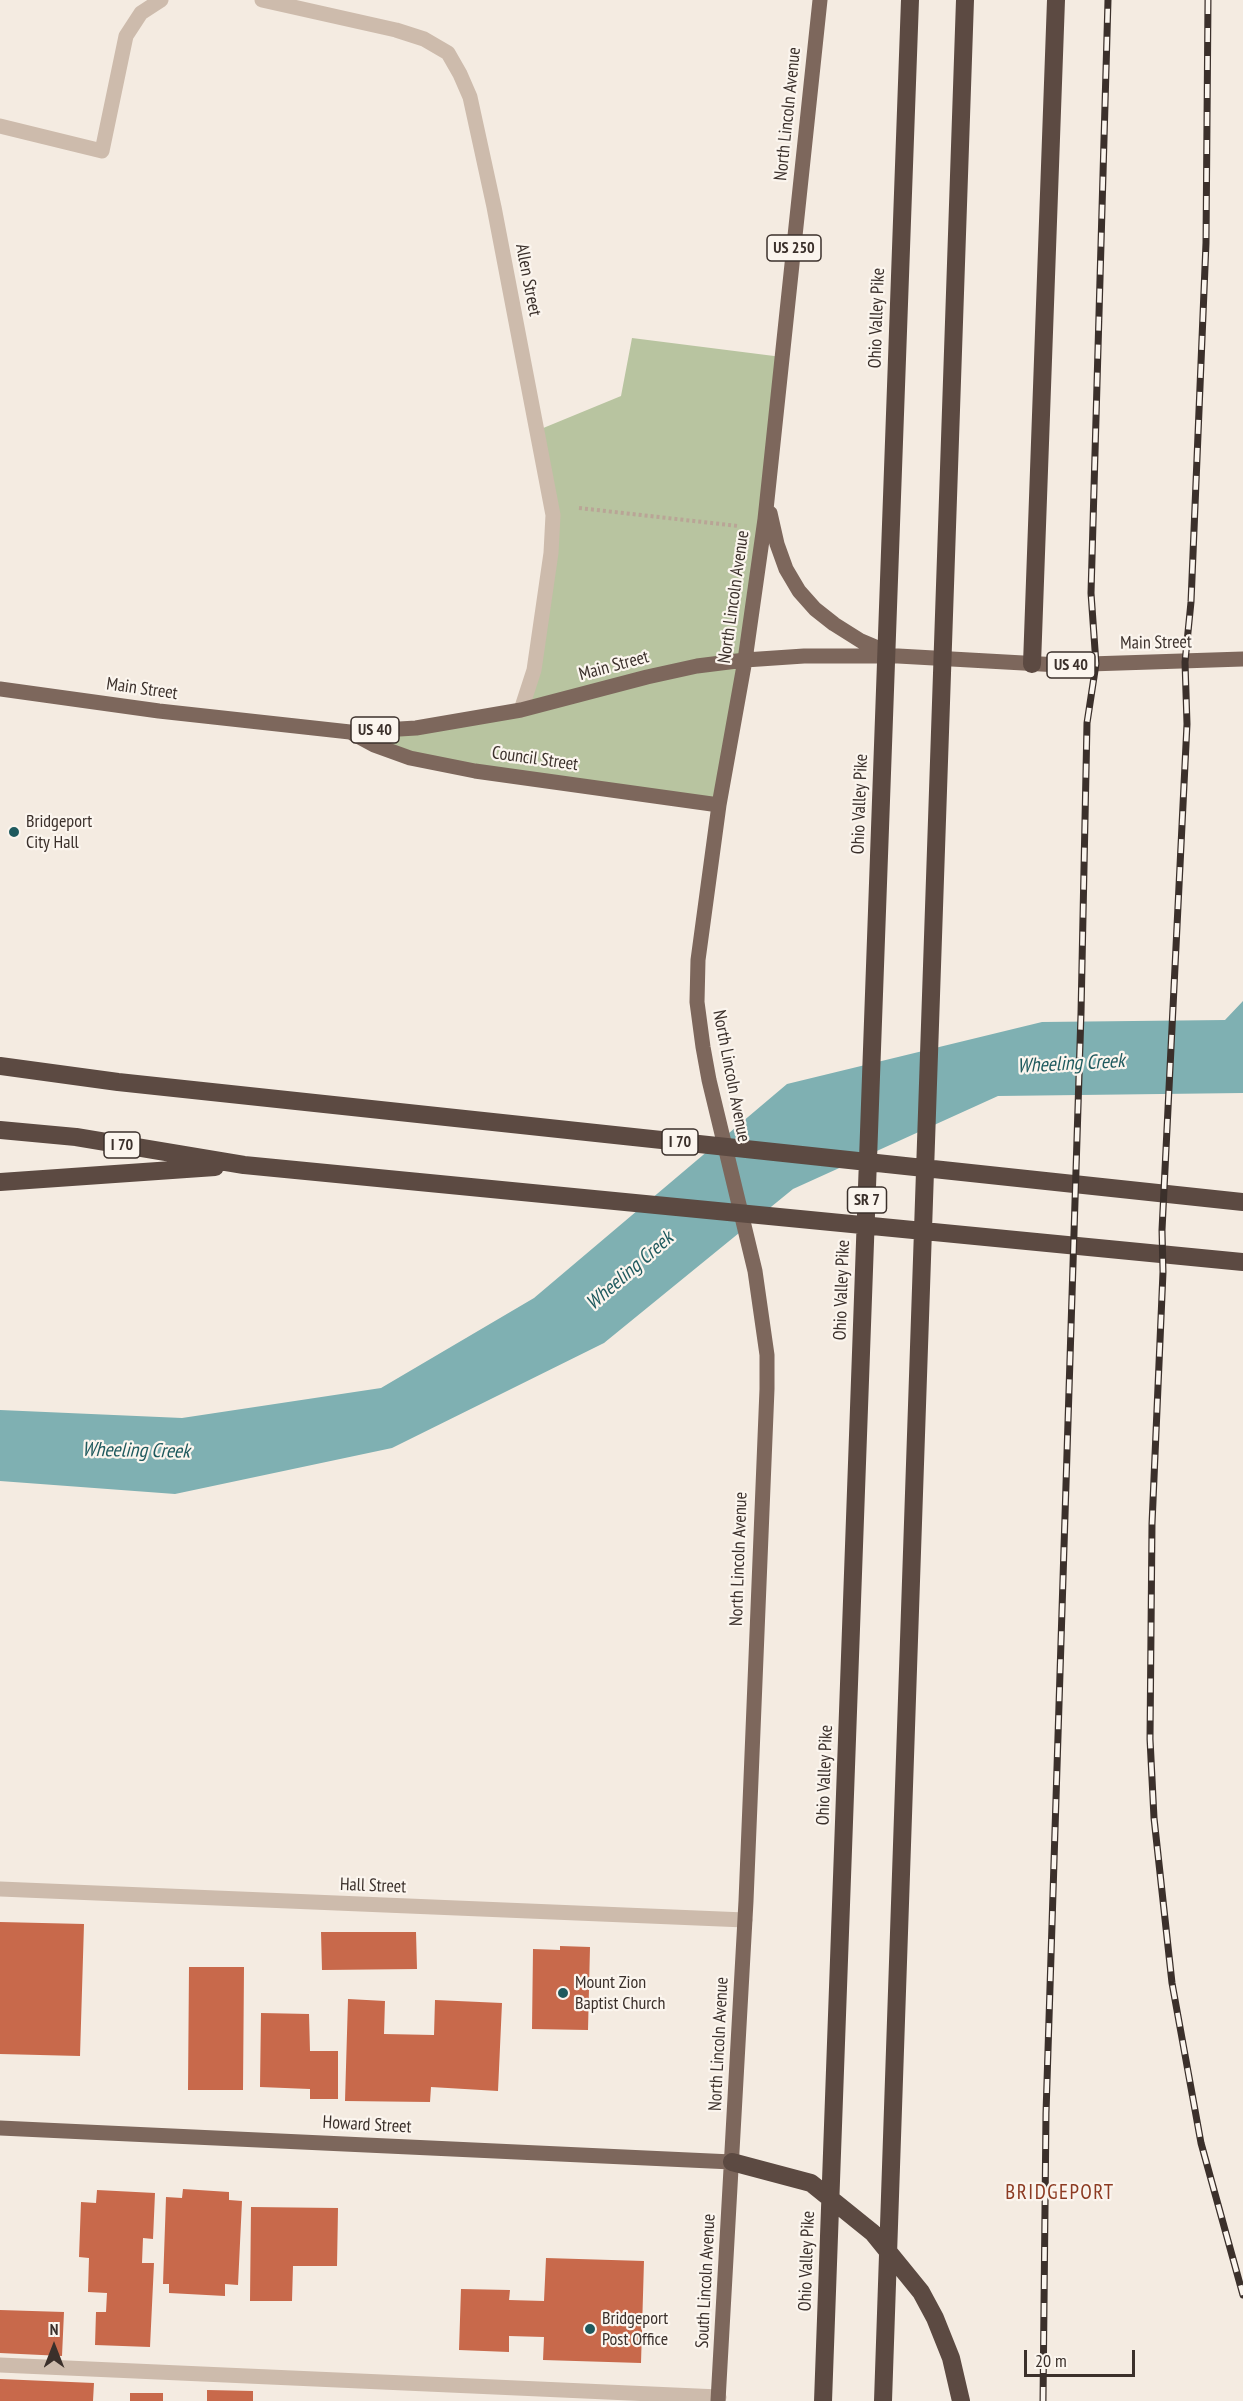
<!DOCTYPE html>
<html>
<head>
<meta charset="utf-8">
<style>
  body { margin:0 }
  #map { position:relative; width:1243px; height:2401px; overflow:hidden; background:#f4ebe1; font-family:"PT Sans Narrow",sans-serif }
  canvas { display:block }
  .north { position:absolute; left:24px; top:2317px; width:60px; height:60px; -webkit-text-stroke:4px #fbf5ee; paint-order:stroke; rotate:0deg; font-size:16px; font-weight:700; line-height:24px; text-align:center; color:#3b302b }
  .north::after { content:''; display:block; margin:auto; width:21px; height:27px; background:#3b302b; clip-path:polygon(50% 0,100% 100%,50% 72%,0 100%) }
  .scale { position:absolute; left:1024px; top:2350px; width:111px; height:27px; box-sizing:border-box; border:3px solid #3b302b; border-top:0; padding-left:8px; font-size:18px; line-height:21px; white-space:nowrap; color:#3b302b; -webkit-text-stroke:4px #fbf5ee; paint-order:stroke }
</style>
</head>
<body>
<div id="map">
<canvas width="1243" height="2401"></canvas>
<div class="north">N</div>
<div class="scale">20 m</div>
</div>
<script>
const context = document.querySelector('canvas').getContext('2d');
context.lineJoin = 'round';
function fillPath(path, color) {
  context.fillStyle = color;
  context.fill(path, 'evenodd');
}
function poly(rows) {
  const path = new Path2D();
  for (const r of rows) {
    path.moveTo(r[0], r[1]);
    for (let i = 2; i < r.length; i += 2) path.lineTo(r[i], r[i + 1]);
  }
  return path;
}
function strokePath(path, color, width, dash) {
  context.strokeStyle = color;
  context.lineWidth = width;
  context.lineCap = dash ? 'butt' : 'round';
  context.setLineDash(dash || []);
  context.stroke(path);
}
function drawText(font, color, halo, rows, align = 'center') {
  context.font = font + ' "PT Sans Narrow",sans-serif';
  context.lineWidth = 4.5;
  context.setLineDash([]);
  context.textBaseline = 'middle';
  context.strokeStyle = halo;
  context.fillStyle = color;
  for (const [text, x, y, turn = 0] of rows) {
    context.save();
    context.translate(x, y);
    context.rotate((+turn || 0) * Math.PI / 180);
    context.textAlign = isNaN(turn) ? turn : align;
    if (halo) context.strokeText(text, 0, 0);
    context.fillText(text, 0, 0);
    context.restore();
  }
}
const green = poly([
  [632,338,782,357,719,805,475,771,350,732,521,710,551,553,536,431,621,396]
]);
const water = poly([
  [1243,1001,1243,1093,998,1096,793,1189,604,1343,392,1448,175,1494,0,1481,0,1410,182,1418,381,1388,534,1298,787,1084,1042,1022,1225,1020]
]);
const building = poly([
  [0,1922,84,1924,80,2056,0,2054],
  [321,1932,416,1932,417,1969,322,1970],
  [560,1946,590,1947,588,2030,532,2029,533,1949,560,1950],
  [189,1967,244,1967,243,2090,188,2090],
  [348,1999,385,2001,384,2034,434,2035,435,2000,502,2003,498,2091,431,2087,430,2102,345,2101],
  [261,2013,309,2014,310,2051,338,2051,338,2099,310,2099,310,2089,260,2087],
  [183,2189,229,2192,229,2200,242,2201,238,2285,225,2284,225,2296,169,2293,169,2284,163,2284,166,2197,182,2198],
  [97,2190,155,2193,153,2239,143,2238,142,2263,154,2263,150,2347,95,2345,96,2312,106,2312,107,2293,88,2292,89,2258,79,2257,81,2202,96,2203],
  [251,2207,338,2208,337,2266,293,2266,292,2301,250,2301],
  [546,2258,644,2261,641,2363,543,2360,544,2337,509,2336,509,2352,459,2350,461,2289,510,2290,509,2300,544,2301],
  [0,2310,64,2312,62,2356,0,2353],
  [0,2379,94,2383,93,2401,0,2401],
  [207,2390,253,2391,253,2401,207,2401],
  [130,2393,163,2393,163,2401,130,2401]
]);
const path = poly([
  [579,508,738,526]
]);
const minor = poly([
  [262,0,396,30,424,39,448,53,460,74,470,97,494,207,553,515,551,553,534,670,521,710],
  [0,126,102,151,126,36,141,13,161,0],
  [0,1889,745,1920],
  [0,2365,719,2397]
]);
const major = poly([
  [770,513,777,544,786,569,799,591,815,609,834,624,861,641,887,652],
  [0,689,159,711,350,732,416,728,521,710,647,677,697,666,745,660,804,656,898,656,1059,665,1243,659],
  [350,732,374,745,410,758,475,771,719,805],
  [0,2128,732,2162],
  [718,2401,746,1901,767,1389,767,1355,755,1271,709,1080,703,1047,697,1002,698,960,719,805,745,660,765,519,820,0]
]);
const highway = poly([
  [1032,664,1056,0],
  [0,1066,118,1082,1243,1202],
  [0,1130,76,1137,244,1165,1243,1262],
  [0,1182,215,1167],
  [732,2162,811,2183,873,2233,921,2292,935,2318,951,2358,961,2401],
  [823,2401,910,0],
  [883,2401,965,0]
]);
const rail = poly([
  [1208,0,1206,243,1191,602,1185,662,1187,724,1162,1230,1163,1272,1152,1524,1150,1739,1154,1818,1172,1983,1201,2143,1243,2295],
  [1043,2401,1046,2113,1081,1013,1087,723,1096,664,1091,593,1108,0]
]);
const markers = [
  [14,832,6,"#1f5a5e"],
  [563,1993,6,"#1f5a5e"],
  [590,2329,6,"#1f5a5e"]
];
const shields = [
  [794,248,54],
  [1071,665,48],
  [375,730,48],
  [680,1142,36],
  [122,1145,36],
  [867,1200,39]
];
const shieldNames = [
  ["US 250",794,248],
  ["US 40",1071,665],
  ["US 40",375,730],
  ["I 70",680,1142],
  ["I 70",122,1145],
  ["SR 7",867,1200]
];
const streetNames = [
  ["North Lincoln Avenue",788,114,-84],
  ["Allen Street",528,280,79],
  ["Ohio Valley Pike",877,318,-88],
  ["North Lincoln Avenue",734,597,-82],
  ["Main Street",1156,643,-1],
  ["Main Street",614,666,-15],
  ["Main Street",142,689,8],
  ["Council Street",535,759,8],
  ["Ohio Valley Pike",860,804,-88],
  ["North Lincoln Avenue",731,1076,79],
  ["Ohio Valley Pike",842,1290,-88],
  ["North Lincoln Avenue",739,1559,-88],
  ["Ohio Valley Pike",825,1775,-88],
  ["Hall Street",373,1886,2],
  ["North Lincoln Avenue",719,2044,-87],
  ["Howard Street",367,2125,3],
  ["Ohio Valley Pike",807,2261,-88],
  ["South Lincoln Avenue",706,2281,-87]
];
const poiNames = [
  ["Bridgeport",26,822],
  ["City Hall",26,843],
  ["Mount Zion",575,1983],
  ["Baptist Church",575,2004],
  ["Bridgeport",602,2319],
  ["Post Office",602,2340]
];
const waterNames = [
  ["Wheeling Creek",1071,1064,-3],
  ["Wheeling Creek",630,1271,-41],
  ["Wheeling Creek",136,1451,1]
];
const quarterNames = [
  ["BRIDGEPORT",1060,2193]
];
fillPath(green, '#b8c4a0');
fillPath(water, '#7fb0b2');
fillPath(building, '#c8694b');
strokePath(path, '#b9a596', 4, [3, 3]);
strokePath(minor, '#cdbbac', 15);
strokePath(major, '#7d675c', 15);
strokePath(highway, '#5c4a42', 18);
strokePath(rail, '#3b302b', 7);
strokePath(rail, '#fbf5ee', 4.5, [14]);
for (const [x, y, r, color] of markers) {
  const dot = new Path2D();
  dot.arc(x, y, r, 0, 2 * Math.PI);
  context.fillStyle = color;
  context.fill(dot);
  strokePath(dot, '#fbf5ee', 2);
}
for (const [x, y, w] of shields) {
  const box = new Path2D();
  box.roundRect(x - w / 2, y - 13, w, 26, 4.5);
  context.fillStyle = '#fbf5ee';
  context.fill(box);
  strokePath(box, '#3b302b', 1.5);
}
drawText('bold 16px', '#3b302b', null, shieldNames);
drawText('18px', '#3b302b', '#fbf5ee', streetNames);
drawText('18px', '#3b302b', '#fbf5ee', poiNames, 'left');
drawText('italic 20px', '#1f5a5e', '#fbf5ee', waterNames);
context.letterSpacing = '1.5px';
drawText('21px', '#8c3b22', '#fbf5ee', quarterNames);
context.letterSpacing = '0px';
</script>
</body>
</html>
